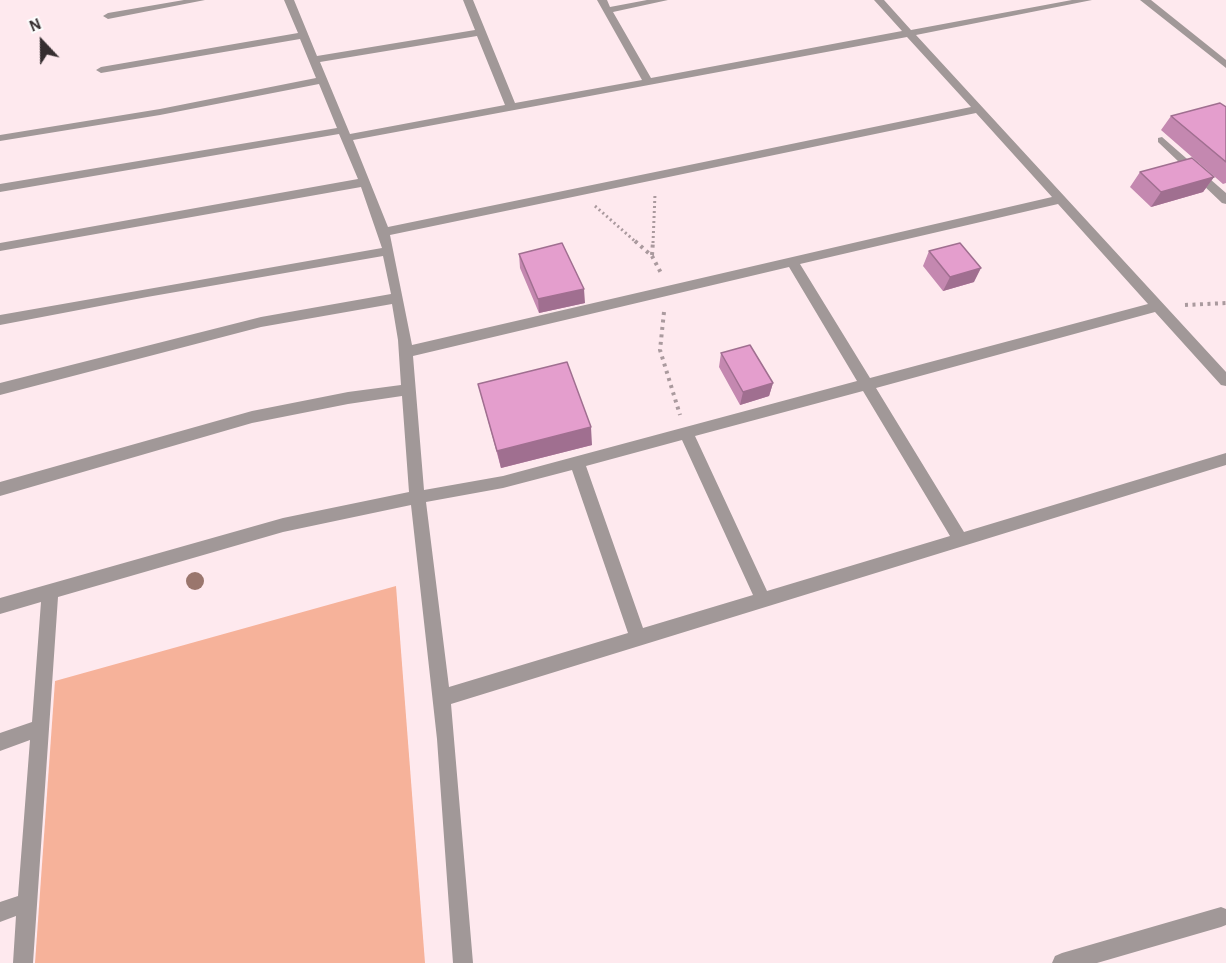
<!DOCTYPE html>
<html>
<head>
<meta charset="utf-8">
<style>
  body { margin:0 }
  #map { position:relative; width:1226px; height:963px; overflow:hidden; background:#fee9ee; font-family:"Alegreya Sans",sans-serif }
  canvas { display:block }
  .north { position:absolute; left:12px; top:12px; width:60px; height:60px; -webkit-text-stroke:4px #fcfcfc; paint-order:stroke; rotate:338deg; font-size:16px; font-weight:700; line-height:24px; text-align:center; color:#362e30 }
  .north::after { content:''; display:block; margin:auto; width:21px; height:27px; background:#362e30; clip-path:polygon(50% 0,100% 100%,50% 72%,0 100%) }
</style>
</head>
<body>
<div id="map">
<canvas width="1226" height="963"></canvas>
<div class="north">N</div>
</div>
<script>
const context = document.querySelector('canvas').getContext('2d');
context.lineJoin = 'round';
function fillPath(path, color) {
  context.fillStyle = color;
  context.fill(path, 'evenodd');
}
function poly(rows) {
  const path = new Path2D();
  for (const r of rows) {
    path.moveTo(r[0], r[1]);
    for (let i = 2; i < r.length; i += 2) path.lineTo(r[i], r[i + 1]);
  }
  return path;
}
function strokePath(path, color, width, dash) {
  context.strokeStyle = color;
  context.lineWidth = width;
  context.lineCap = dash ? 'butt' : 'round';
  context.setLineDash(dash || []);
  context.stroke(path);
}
const green = poly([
  [396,586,425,963,35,963,55,681]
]);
const pathFar1 = poly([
  [595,206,637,243],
  [653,243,655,194]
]);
const path = poly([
  [635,241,652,256,661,273],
  [652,255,653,241],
  [1185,305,1226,303],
  [664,312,660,350,680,415]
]);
const minor = poly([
  [184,0,205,0,108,19,103,16,108,13,184,0],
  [284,0,294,0,317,56,475,30,463,0,473,0,515,103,642,80,597,0,607,0,610,7,647,0,668,0,613,12,651,78,902,31,874,0,884,0,911,30,1072,0,1092,0,916,35,1226,372,1226,386,1221,385,1155,312,876,388,964,532,1226,453,1226,465,451,704,473,963,453,963,437,739,411,505,283,532,58,597,33,963,13,963,16,916,0,922,0,902,18,896,30,740,0,751,0,733,32,722,41,602,0,614,0,598,283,518,409,492,402,396,348,404,252,423,0,496,0,482,252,411,348,392,401,385,398,340,392,304,261,327,0,395,0,383,261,317,391,294,383,256,147,297,0,325,0,315,382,248,361,187,0,251,0,243,358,179,339,134,0,192,0,184,337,128,319,84,160,115,0,141,0,135,160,109,316,78,300,39,101,73,96,70,101,67,298,33,284,0],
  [477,36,505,105,350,134,320,62,477,36],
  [907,37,971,107,388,227,353,140,907,37],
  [976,113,1052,197,412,345,390,235,976,113],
  [1058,204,1148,304,870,378,800,264,1058,204],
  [789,267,857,381,503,476,424,490,413,356,789,267],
  [863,391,950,536,767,591,695,436,863,391],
  [682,440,753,595,643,628,586,466,682,440],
  [572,470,628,633,449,687,426,502,503,488,572,470],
  [1140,0,1151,0,1226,60,1226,68,1140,0],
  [1162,137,1226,193,1226,204,1222,203,1158,142,1158,138,1162,137],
  [1221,907,1226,909,1226,925,1221,927,1097,963,1052,963,1055,956,1062,953,1221,907]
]);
const trees = [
  [195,581]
];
const wall = poly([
  [1226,107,1226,183,1223,184,1161,130,1171,116],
  [1140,172,1214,177,1203,192,1151,207,1130,187],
  [929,251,974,282,943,291,923,266],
  [519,254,585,303,539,313,520,268],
  [721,353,773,383,769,396,740,405,719,367],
  [478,384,592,445,501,468]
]);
const shadedWall = poly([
  [1214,177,1203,192,1151,207,1161,192],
  [981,268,974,282,943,291,950,277],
  [584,289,585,303,539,313,538,299],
  [773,383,769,396,740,405,743,392],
  [591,427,592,445,501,468,497,451]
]);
const building = poly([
  [1220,103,1226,107,1226,162,1171,116,1220,103],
  [1192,158,1214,177,1161,192,1140,172,1192,158],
  [562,243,584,289,538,299,519,254,562,243],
  [960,243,981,268,950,277,929,251,960,243],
  [750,345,773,383,743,392,721,353,750,345],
  [567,362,591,427,497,451,478,384,567,362]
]);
fillPath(green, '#f6b29a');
strokePath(pathFar1, '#aa9a9e', 3, [2, 3]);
strokePath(path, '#aa9a9e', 4, [3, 4.5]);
fillPath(minor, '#a19898');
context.fillStyle = '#9a766d';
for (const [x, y] of trees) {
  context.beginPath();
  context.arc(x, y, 9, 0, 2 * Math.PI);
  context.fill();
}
fillPath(wall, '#c488b0');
fillPath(shadedWall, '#a06f90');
fillPath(building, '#e49ecd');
strokePath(building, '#a06f90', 1.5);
</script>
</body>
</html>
